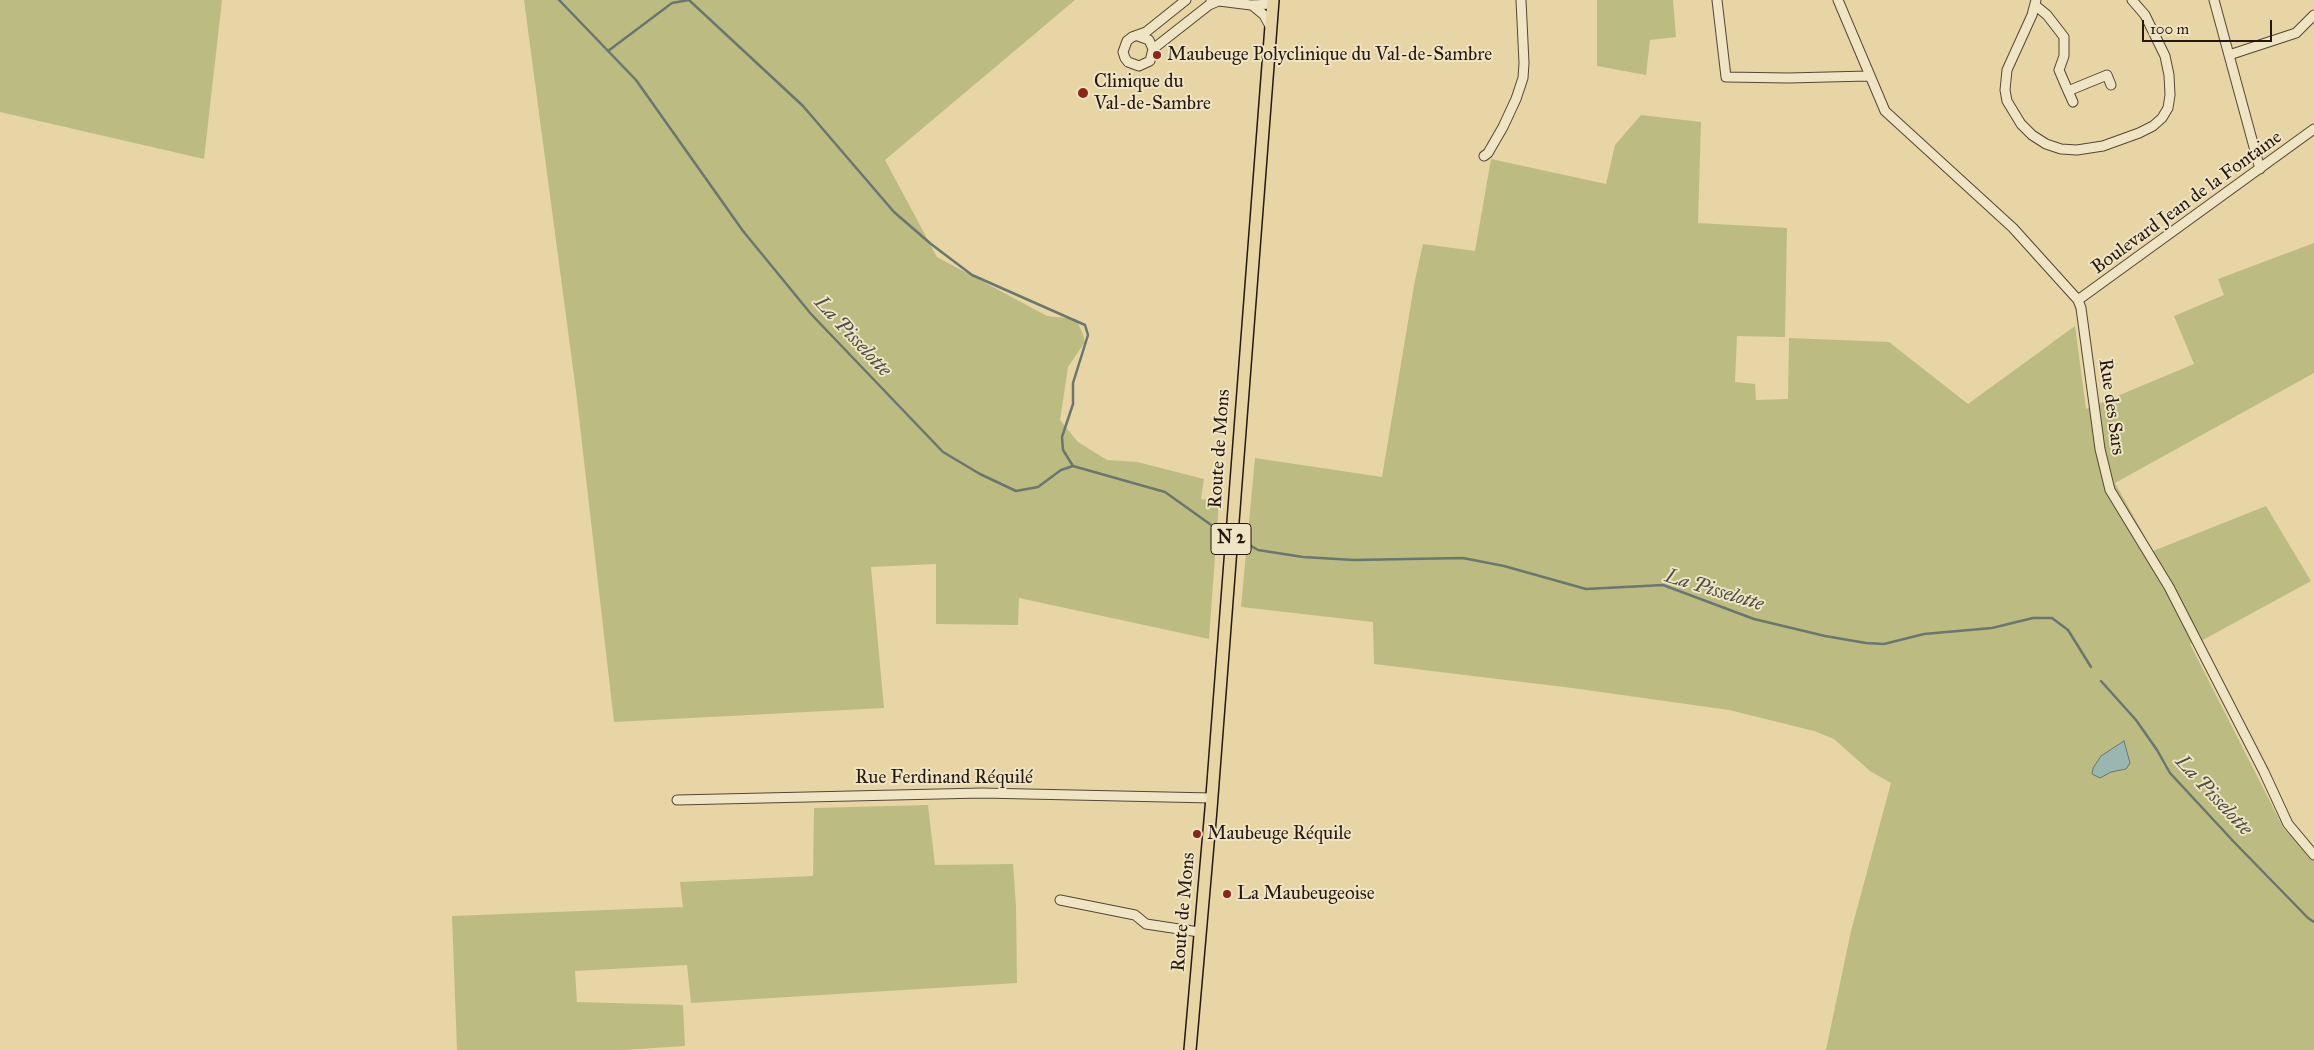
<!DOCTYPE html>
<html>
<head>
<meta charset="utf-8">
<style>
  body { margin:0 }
  #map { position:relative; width:2314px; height:1050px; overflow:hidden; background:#e7d5a5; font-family:"IM FELL Great Primer",serif }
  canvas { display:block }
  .scale { position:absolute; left:2142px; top:20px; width:130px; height:22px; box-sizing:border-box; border:2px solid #25160e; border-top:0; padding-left:6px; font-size:15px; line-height:18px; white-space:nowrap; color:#25160e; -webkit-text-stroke:4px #efe4c4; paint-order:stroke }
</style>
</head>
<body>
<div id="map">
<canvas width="2314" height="1050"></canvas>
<div class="scale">100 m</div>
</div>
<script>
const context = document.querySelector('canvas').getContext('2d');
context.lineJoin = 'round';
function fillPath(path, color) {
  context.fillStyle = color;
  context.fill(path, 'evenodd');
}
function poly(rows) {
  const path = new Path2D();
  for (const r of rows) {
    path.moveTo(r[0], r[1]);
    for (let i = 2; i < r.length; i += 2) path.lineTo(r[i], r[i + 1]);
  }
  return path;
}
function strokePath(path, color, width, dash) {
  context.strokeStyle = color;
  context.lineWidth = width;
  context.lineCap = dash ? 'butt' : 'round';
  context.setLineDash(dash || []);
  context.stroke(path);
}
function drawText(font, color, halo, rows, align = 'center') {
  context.font = font + ' "IM FELL Great Primer",serif';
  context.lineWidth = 4;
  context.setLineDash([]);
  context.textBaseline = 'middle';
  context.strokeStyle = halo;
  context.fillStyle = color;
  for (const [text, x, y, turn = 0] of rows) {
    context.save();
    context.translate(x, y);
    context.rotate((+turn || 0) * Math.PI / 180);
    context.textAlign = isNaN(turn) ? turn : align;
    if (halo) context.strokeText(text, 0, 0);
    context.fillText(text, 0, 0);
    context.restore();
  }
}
const green = poly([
  [0,0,222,0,204,159,0,112],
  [524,0,1075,0,885,160,937,257,1047,316,1076,319,1083,334,1085,342,1068,367,1060,420,1078,442,1107,460,1137,462,1204,479,1201,499,1219,501,1209,639,1019,598,1018,625,936,624,936,564,871,567,884,708,614,722,576,391],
  [1597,0,1673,0,1676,37,1650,40,1646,75,1597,66],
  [1641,115,1701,122,1698,223,1787,228,1785,337,1737,336,1735,382,1755,384,1756,400,1788,399,1789,338,1889,342,1968,404,2075,326,2086,409,2194,364,2174,316,2224,295,2218,279,2314,243,2314,373,2115,483,2153,551,2266,506,2311,581,2201,641,2190,644,2284,829,2314,856,2314,1050,1826,1050,1851,931,1891,783,1870,771,1834,739,1814,731,1729,710,1572,688,1374,664,1373,622,1241,607,1255,458,1382,477,1415,280,1423,244,1475,251,1491,159,1606,184,1615,145],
  [928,805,935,865,1013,864,1016,906,1017,983,691,1003,687,965,575,971,577,1002,683,1005,685,1046,623,1050,457,1050,452,916,683,907,680,882,813,876,814,808]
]);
const water = poly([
  [2124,741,2130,763,2126,769,2111,772,2100,778,2092,774,2093,768,2101,756,2124,741]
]);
const stream = poly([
  [559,0,636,80,743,231,811,314,943,452,980,474,1016,491,1038,487,1061,470,1073,466,1165,492,1214,527],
  [608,51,672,3,689,0,803,106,894,212,931,244,972,275,1085,325,1088,335,1073,383,1073,404,1062,437,1063,450,1073,466],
  [1246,543,1258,550,1303,557,1354,560,1463,558,1504,566,1586,589,1663,585,1754,619,1825,636,1866,643,1884,644,1924,634,1992,628,2033,618,2052,618,2068,630,2091,667],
  [2101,681,2136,720,2157,750,2170,773,2234,842,2308,918,2314,922]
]);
const minor = poly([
  [1211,0,1251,5,1272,4],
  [1717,0,1726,77,1788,78,1868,76],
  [1838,0,1885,111,2013,228,2078,300,2081,308,2100,449,2110,490,2169,587,2264,772,2288,824,2314,855],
  [2036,0,2032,15,2007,70,2005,90,2007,101,2021,124,2032,135,2046,144,2061,149,2077,150,2103,146,2139,133,2153,126,2162,118,2168,108,2170,95,2169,75,2165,56,2145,15,2132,0],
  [2214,0,2260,169],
  [1252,5,1264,15,1271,28],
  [2036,6,2047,15,2064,37,2064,56,2059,70,2068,91,2107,75,2111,85],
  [1138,36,1149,40,1153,49,1150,61,1139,66,1128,62,1125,58,1123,52,1127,41,1132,37,1146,32,1186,0],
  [1153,49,1209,5,1216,2],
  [2229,55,2296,33,2314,15],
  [2068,91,2073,102],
  [1484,156,1488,153,1503,127,1516,99,1523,78,1524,63,1521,0],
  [2078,300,2314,129],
  [677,800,982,793,1212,798],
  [1060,900,1135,915,1146,924,1199,932]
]);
const major = poly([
  [1190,1050,1211,809,1273,0]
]);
const markers = [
  [1157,55,5,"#8f2418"],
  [1083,93,6,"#8f2418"],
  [1197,834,5,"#8f2418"],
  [1227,894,5,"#8f2418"]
];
const shields = [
  [1231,539,40]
];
const shieldNames = [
  ["N 2",1231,539]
];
const poiNames = [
  ["Maubeuge Polyclinique du Val-de-Sambre",1167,55],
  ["Clinique du",1094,82],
  ["Val-de-Sambre",1094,104],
  ["Maubeuge Réquile",1207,834],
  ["La Maubeugeoise",1237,894]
];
const streetNames = [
  ["Boulevard Jean de la Fontaine",2187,203,-36],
  ["Rue des Sars",2111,407,82],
  ["Route de Mons",1220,449,-86],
  ["Rue Ferdinand Réquilé",944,778],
  ["Route de Mons",1184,912,-85]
];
const waterNames = [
  ["La Pisselotte",852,337,47],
  ["La Pisselotte",1714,591,17],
  ["La Pisselotte",2213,796,47]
];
fillPath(green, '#bcbc82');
fillPath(water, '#9ab6b0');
strokePath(water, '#6b766f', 1);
strokePath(stream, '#6b766f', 2.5);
strokePath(minor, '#564634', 11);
strokePath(major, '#25160e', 14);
strokePath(minor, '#efe4c4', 9);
strokePath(major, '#e7d5a5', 11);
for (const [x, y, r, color] of markers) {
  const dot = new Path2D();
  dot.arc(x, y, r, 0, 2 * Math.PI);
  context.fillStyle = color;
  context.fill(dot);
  strokePath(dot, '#efe4c4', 2);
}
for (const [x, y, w] of shields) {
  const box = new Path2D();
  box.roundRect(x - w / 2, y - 15.5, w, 31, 4);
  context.fillStyle = '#efe4c4';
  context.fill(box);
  strokePath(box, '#25160e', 1);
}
drawText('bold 18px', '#25160e', null, shieldNames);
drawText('19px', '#25160e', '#efe4c4', poiNames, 'left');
drawText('19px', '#25160e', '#efe4c4', streetNames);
drawText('italic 20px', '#4e4e47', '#efe4c4', waterNames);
</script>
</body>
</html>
